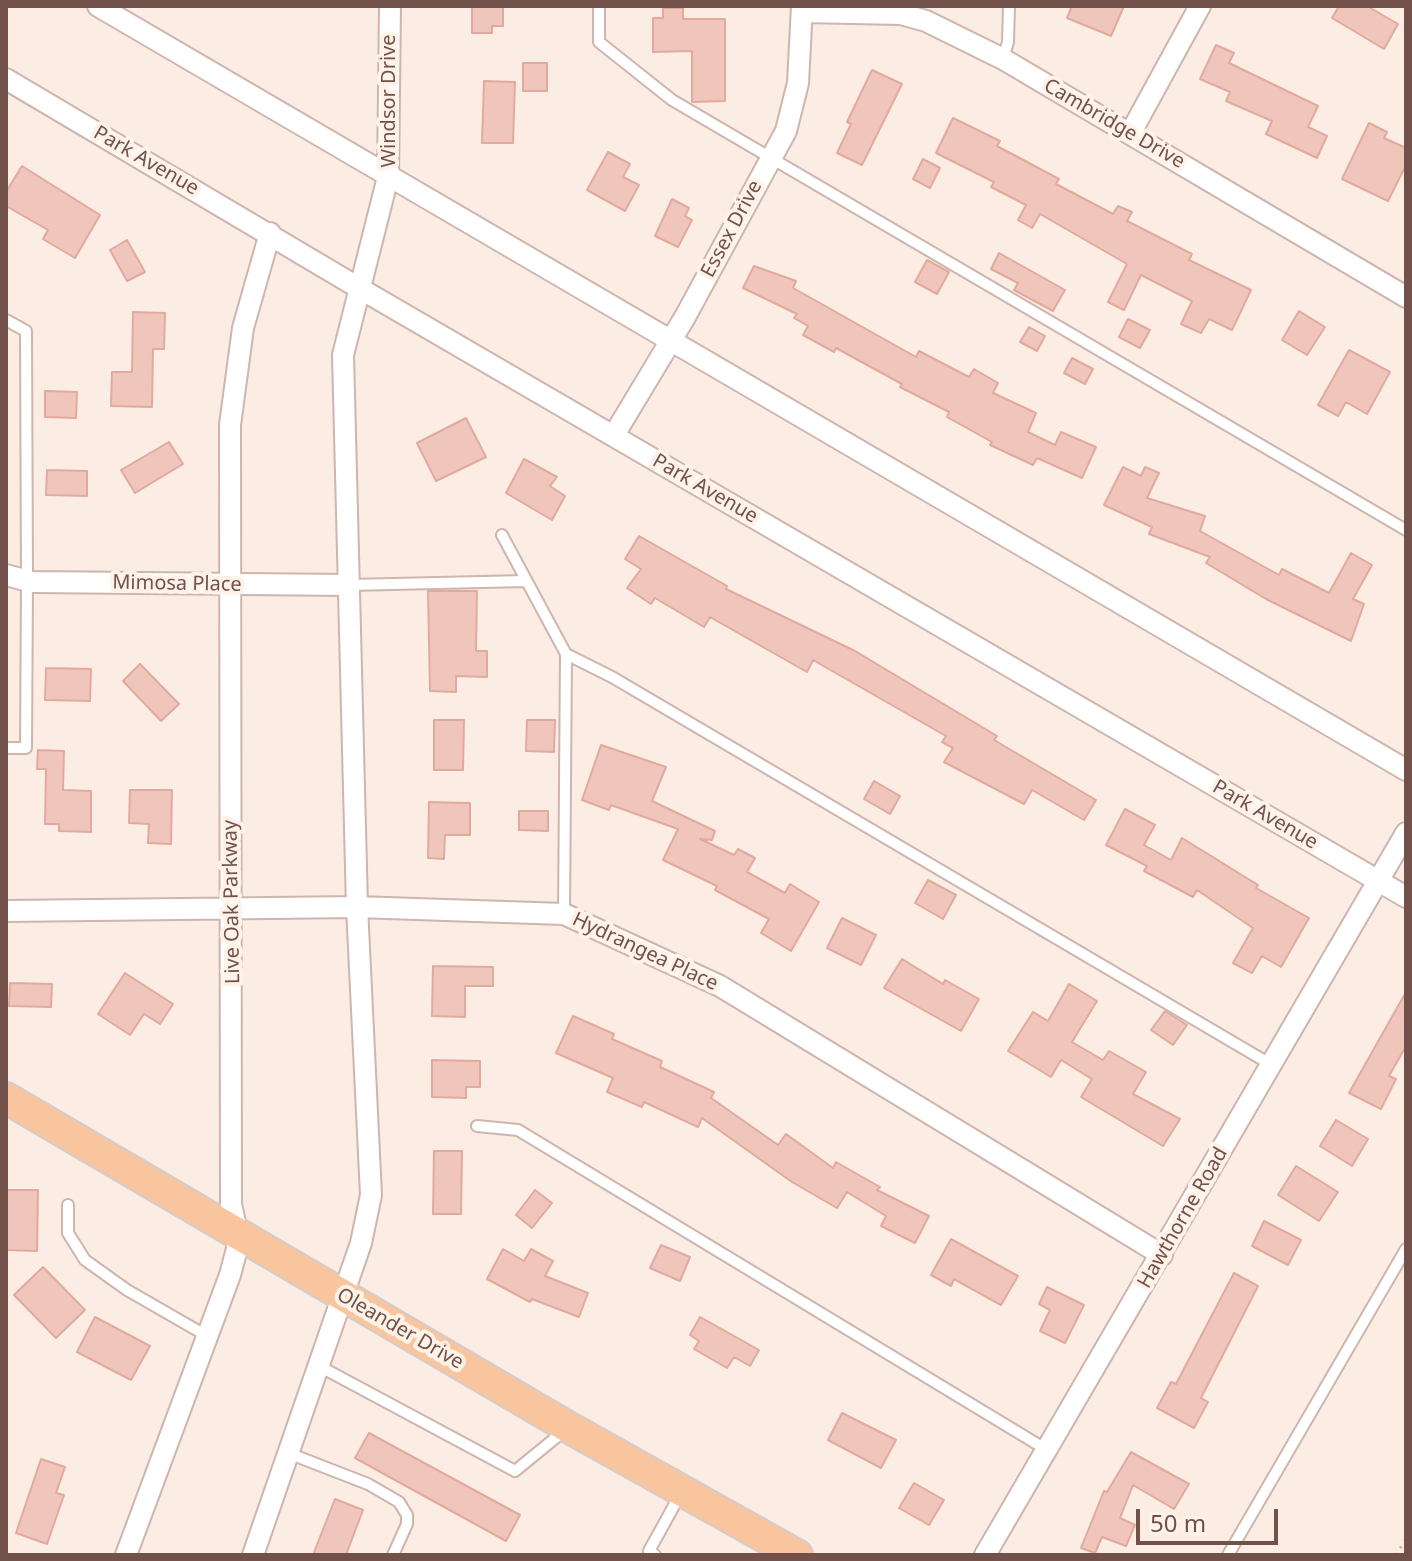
<!DOCTYPE html>
<html>
<head>
<meta charset="utf-8">
<style>
  body { margin:0 }
  #map { position:relative; width:1412px; height:1561px; overflow:hidden; background:#fbede3; font-family:"Noto Sans",sans-serif }
  canvas { display:block }
  .frame { position:absolute; inset:0; border:8px solid #72514a; pointer-events:none }
  .scale { position:absolute; left:1136px; top:1509px; width:142px; height:36px; box-sizing:border-box; border:4px solid #72514a; border-top:0; padding-left:10px; font-size:24px; line-height:28px; white-space:nowrap; color:#72514a; -webkit-text-stroke:6px #fef2e9; paint-order:stroke }
</style>
</head>
<body>
<div id="map">
<canvas width="1412" height="1561"></canvas>
<div class="frame"></div>
<div class="scale">50 m</div>
</div>
<script>
const context = document.querySelector('canvas').getContext('2d');
context.lineJoin = 'round';
function fillPath(path, color) {
  context.fillStyle = color;
  context.fill(path, 'evenodd');
}
function poly(rows) {
  const path = new Path2D();
  for (const r of rows) {
    path.moveTo(r[0], r[1]);
    for (let i = 2; i < r.length; i += 2) path.lineTo(r[i], r[i + 1]);
  }
  return path;
}
function strokePath(path, color, width, dash) {
  context.strokeStyle = color;
  context.lineWidth = width;
  context.lineCap = dash ? 'butt' : 'round';
  context.setLineDash(dash || []);
  context.stroke(path);
}
function drawText(font, color, halo, rows, align = 'center') {
  context.font = font + ' "Noto Sans",sans-serif';
  context.lineWidth = 8;
  context.setLineDash([]);
  context.textBaseline = 'middle';
  context.strokeStyle = halo;
  context.fillStyle = color;
  for (const [text, x, y, turn = 0] of rows) {
    context.save();
    context.translate(x, y);
    context.rotate((+turn || 0) * Math.PI / 180);
    context.textAlign = isNaN(turn) ? turn : align;
    if (halo) context.strokeText(text, 0, 0);
    context.fillText(text, 0, 0);
    context.restore();
  }
}
const building = poly([
  [472,6,503,6,503,26,492,26,492,33,472,33,472,6],
  [1072,6,1124,6,1111,36,1067,18,1072,6],
  [1339,6,1367,6,1398,24,1384,49,1332,18,1339,6],
  [663,8,683,8,683,19,725,19,725,101,692,102,692,51,653,52,653,18,663,18,663,8],
  [1216,45,1234,53,1229,63,1318,106,1308,127,1327,136,1317,158,1266,134,1272,121,1226,101,1230,92,1200,79,1216,45],
  [523,63,547,63,547,91,523,91,523,63],
  [872,70,902,84,862,165,837,153,851,124,847,122,872,70],
  [484,81,515,82,513,143,482,143,484,81],
  [953,118,1000,141,997,146,1059,179,1056,184,1113,214,1118,206,1132,212,1127,221,1192,254,1189,260,1251,290,1232,330,1209,319,1201,333,1181,324,1192,301,1141,275,1124,310,1108,302,1127,264,1040,214,1032,228,1018,220,1026,205,991,187,994,182,936,153,953,118],
  [1369,123,1387,132,1384,138,1406,148,1406,165,1388,201,1342,179,1369,123],
  [608,152,630,164,623,177,639,185,625,211,587,190,608,152],
  [923,159,940,168,930,188,913,179,923,159],
  [22,166,100,215,75,258,43,239,48,230,6,206,6,192,22,166],
  [672,199,689,208,685,216,692,220,678,247,655,236,672,199],
  [127,240,145,272,127,281,110,250,127,240],
  [999,253,1065,290,1053,311,1014,290,1018,283,991,269,999,253],
  [927,260,949,272,937,294,915,282,927,260],
  [754,266,796,281,793,288,916,357,919,351,969,377,974,369,998,383,993,393,1036,413,1028,432,1055,445,1061,432,1096,447,1082,478,1037,458,1033,465,990,445,992,442,947,417,949,412,900,387,902,384,836,348,834,352,803,335,808,326,794,318,797,314,743,288,754,266],
  [1299,311,1325,327,1307,355,1282,340,1299,311],
  [133,312,165,313,164,349,153,349,152,407,111,406,112,372,132,372,133,312],
  [1128,319,1150,330,1140,348,1119,337,1128,319],
  [1029,327,1045,336,1037,351,1020,342,1029,327],
  [1349,350,1390,372,1367,414,1346,402,1338,416,1318,405,1349,350],
  [1072,358,1093,369,1085,384,1064,373,1072,358],
  [45,391,77,392,76,418,45,417,45,391],
  [466,418,486,457,436,481,417,443,466,418],
  [169,442,183,464,135,493,121,470,169,442],
  [524,459,557,477,550,486,565,496,552,520,506,493,524,459],
  [1123,467,1141,476,1145,467,1159,473,1147,498,1205,516,1200,531,1279,575,1282,569,1329,593,1351,553,1372,565,1353,599,1364,604,1351,641,1266,599,1206,563,1210,557,1149,534,1152,527,1104,505,1123,467],
  [47,470,87,471,87,496,46,495,47,470],
  [639,536,727,586,726,589,855,651,997,736,994,740,1096,800,1084,820,1032,790,1024,804,944,762,953,748,942,742,946,736,813,660,807,672,710,617,704,627,655,598,651,604,627,588,641,569,625,559,639,536],
  [428,591,477,591,476,651,487,651,487,677,456,676,456,692,430,691,428,591],
  [140,664,179,704,161,721,123,681,140,664],
  [46,668,91,669,90,701,45,700,46,668],
  [434,720,464,720,463,770,434,770,434,720],
  [527,720,555,720,554,752,526,751,527,720],
  [601,745,666,767,652,801,715,831,712,840,700,839,734,855,738,849,755,858,747,872,785,893,790,884,819,902,791,951,761,933,769,919,715,890,717,886,663,860,678,829,611,805,609,810,582,800,601,745],
  [38,750,64,751,63,790,91,791,91,832,59,831,59,824,45,824,46,769,37,769,38,750],
  [874,781,900,796,890,814,864,799,874,781],
  [130,790,172,790,171,844,148,843,149,824,129,823,130,790],
  [429,802,470,803,470,835,445,835,444,859,428,858,429,802],
  [1125,809,1155,825,1144,845,1171,860,1182,838,1258,885,1256,888,1309,918,1281,967,1262,956,1252,973,1233,963,1253,928,1197,890,1193,897,1144,871,1147,866,1106,845,1125,809],
  [519,811,548,811,548,831,519,830,519,811],
  [928,880,956,895,943,919,915,903,928,880],
  [842,918,876,935,861,965,827,948,842,918],
  [902,959,943,984,945,980,979,999,961,1031,884,988,902,959],
  [433,966,493,967,493,986,465,986,465,1017,432,1016,433,966],
  [125,973,173,1004,160,1024,144,1014,130,1035,98,1014,125,973],
  [10,983,52,984,51,1007,9,1006,10,983],
  [1069,984,1097,1001,1072,1042,1103,1060,1109,1051,1146,1072,1133,1094,1180,1119,1163,1146,1081,1097,1092,1079,1061,1060,1051,1077,1008,1051,1033,1012,1048,1021,1069,984],
  [1406,992,1406,1046,1389,1076,1396,1079,1381,1109,1349,1093,1406,992],
  [1165,1011,1187,1025,1173,1045,1151,1030,1165,1011],
  [573,1016,614,1034,612,1039,662,1061,660,1067,714,1092,711,1098,778,1145,786,1134,833,1168,836,1162,880,1187,877,1190,929,1216,915,1243,881,1226,886,1216,847,1192,837,1208,792,1182,702,1118,698,1127,644,1102,642,1107,607,1092,613,1078,556,1053,573,1016],
  [432,1060,480,1061,480,1087,466,1087,466,1098,432,1097,432,1060],
  [1336,1120,1368,1139,1352,1166,1320,1146,1336,1120],
  [434,1151,462,1151,461,1214,433,1214,434,1151],
  [1296,1166,1338,1192,1319,1221,1278,1195,1296,1166],
  [6,1190,38,1190,37,1251,6,1250,6,1190],
  [535,1190,552,1203,532,1228,516,1215,535,1190],
  [1264,1221,1301,1240,1288,1265,1252,1246,1264,1221],
  [951,1239,1018,1276,1001,1305,954,1279,951,1286,931,1275,951,1239],
  [661,1245,690,1257,680,1281,650,1268,661,1245],
  [503,1249,524,1261,531,1249,553,1261,545,1276,588,1293,579,1317,532,1299,530,1302,487,1279,503,1249],
  [43,1267,85,1310,56,1338,14,1295,43,1267],
  [1234,1273,1258,1286,1201,1398,1208,1402,1194,1428,1157,1408,1171,1382,1176,1384,1234,1273],
  [1047,1287,1084,1305,1065,1343,1040,1331,1050,1310,1039,1304,1047,1287],
  [95,1317,150,1346,131,1380,77,1352,95,1317],
  [700,1317,759,1350,750,1366,734,1357,727,1368,694,1349,699,1341,690,1335,700,1317],
  [842,1413,896,1440,881,1468,828,1440,842,1413],
  [369,1433,520,1515,506,1541,355,1458,369,1433],
  [1131,1452,1189,1484,1174,1509,1133,1485,1120,1518,1135,1525,1126,1546,1102,1537,1095,1553,1081,1548,1104,1491,1107,1492,1131,1452],
  [41,1459,65,1467,56,1493,64,1495,47,1544,16,1533,41,1459],
  [914,1483,944,1500,929,1525,899,1508,914,1483],
  [335,1499,363,1510,346,1555,313,1555,335,1499]
]);
const path = poly([
  [1396,1555,1406,1539]
]);
const service = poly([
  [599,6,599,42,672,100,1406,530],
  [1003,59,1008,42,1009,6],
  [6,320,26,331,27,582,26,748,6,748],
  [502,535,566,654,612,677,1270,1064],
  [349,585,526,581],
  [564,914,566,654],
  [477,1126,518,1130,1047,1450],
  [68,1205,68,1233,85,1260,127,1290,207,1336],
  [319,1366,515,1471,564,1431],
  [288,1453,368,1484,399,1502,407,1515,407,1524,393,1555],
  [655,1555,649,1551,681,1493],
  [1228,1555,1406,1249]
]);
const minor = poly([
  [98,6,1406,770],
  [802,12,901,14,926,21,1003,59,1406,297],
  [6,79,359,288,1406,897],
  [1130,134,1200,6],
  [614,435,685,317,786,131,798,83,802,6],
  [6,575,32,582,349,585],
  [6,911,357,907,564,914,720,986,1162,1255],
  [126,1555,230,1275,239,1241,231,1204,230,425,243,328,270,233],
  [253,1555,361,1243,371,1195,357,907,343,355,388,177,390,6],
  [985,1555,1406,833]
]);
const primary = poly([
  [6,1098,568,1427,797,1555]
]);
const streetNames = [
  ["Windsor Drive",389,101,-90],
  ["Cambridge Drive",1114,124,30],
  ["Park Avenue",146,161,30],
  ["Essex Drive",732,229,-62],
  ["Park Avenue",705,489,30],
  ["Mimosa Place",177,584,1],
  ["Park Avenue",1265,815,30],
  ["Live Oak Parkway",232,902,-91],
  ["Hydrangea Place",645,952,25],
  ["Hawthorne Road",1183,1218,-60],
  ["Oleander Drive",400,1329,30]
];
fillPath(building, '#f0c6bc');
strokePath(building, '#e2aa9d', 2);
strokePath(service, '#ceb5ad', 14);
strokePath(minor, '#ceb5ad', 24);
strokePath(primary, '#d5cbc9', 34);
strokePath(path, '#d4a99f', 3, [2, 6]);
strokePath(service, '#fff', 10);
strokePath(minor, '#fff', 20);
strokePath(primary, '#f8c59e', 30);
drawText('20px', '#72514a', '#fef2e9', streetNames);
</script>
</body>
</html>
